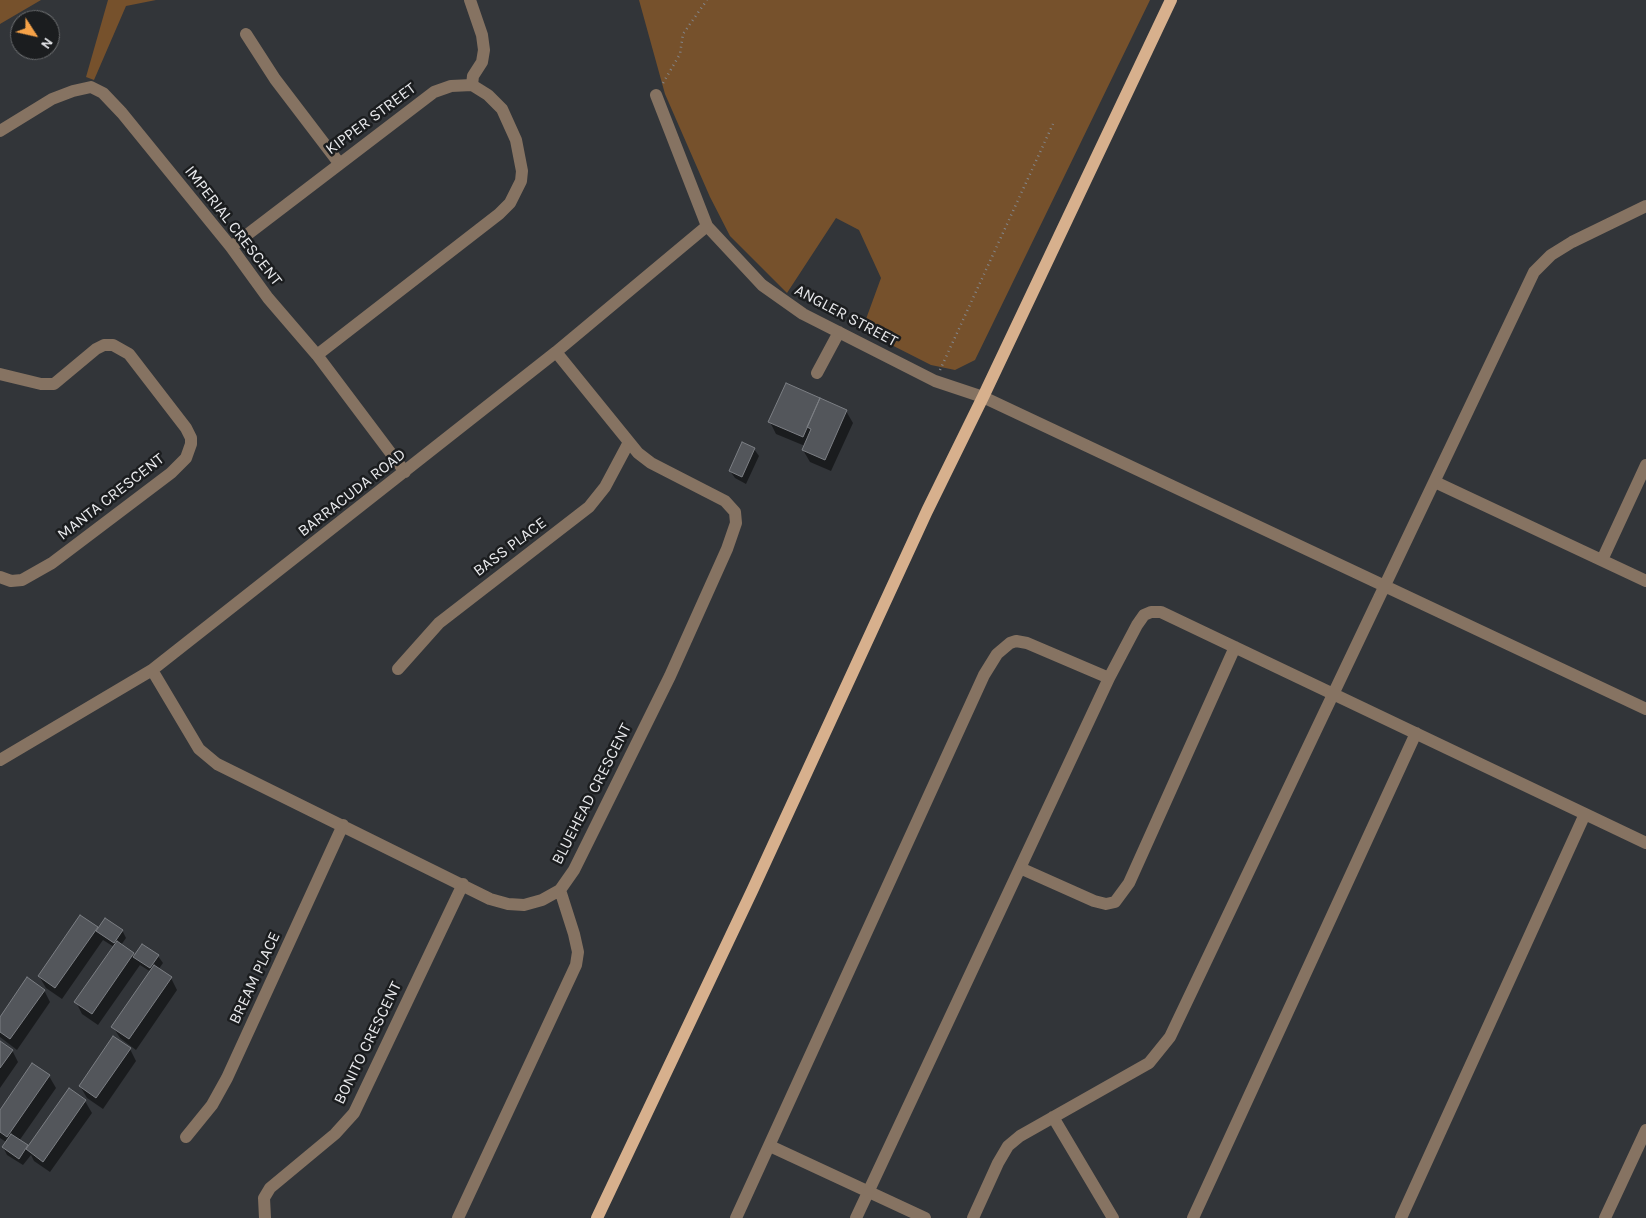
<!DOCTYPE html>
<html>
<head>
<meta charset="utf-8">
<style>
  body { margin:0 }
  #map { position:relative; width:1646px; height:1218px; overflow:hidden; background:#323539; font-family:Karla,sans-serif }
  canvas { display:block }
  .north { position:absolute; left:10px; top:10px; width:50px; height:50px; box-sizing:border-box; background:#1b1d1f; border:1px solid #6d6f71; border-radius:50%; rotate:125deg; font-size:14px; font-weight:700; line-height:20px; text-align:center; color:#e9eaed }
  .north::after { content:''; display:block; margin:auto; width:18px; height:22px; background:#f6a248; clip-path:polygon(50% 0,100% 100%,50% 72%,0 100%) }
</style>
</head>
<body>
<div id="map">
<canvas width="1646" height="1218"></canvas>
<div class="north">N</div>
</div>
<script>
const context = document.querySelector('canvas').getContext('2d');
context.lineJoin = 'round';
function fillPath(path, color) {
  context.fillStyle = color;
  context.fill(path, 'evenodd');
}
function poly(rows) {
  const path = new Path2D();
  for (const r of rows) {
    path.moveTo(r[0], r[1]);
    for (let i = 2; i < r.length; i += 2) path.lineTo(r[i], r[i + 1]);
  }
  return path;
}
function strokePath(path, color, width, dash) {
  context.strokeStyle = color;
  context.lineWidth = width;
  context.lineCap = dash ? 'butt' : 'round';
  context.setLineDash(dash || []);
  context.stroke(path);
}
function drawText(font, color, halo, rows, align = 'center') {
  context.font = font + ' Karla,sans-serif';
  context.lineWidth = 5;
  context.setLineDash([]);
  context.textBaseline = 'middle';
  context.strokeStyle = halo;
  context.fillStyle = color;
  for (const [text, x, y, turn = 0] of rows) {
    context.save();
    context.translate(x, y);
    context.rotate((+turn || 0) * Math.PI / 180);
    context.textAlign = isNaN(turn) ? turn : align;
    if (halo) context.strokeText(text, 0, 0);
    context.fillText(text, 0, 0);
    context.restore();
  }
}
const green = poly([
  [0,0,41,0,0,24],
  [108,0,156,0,126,6,94,80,86,77],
  [639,0,1150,0,975,360,955,370,931,365,862,330,881,278,859,230,836,218,787,293,730,236,710,197,665,94]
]);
const shadow = poly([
  [846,411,853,423,831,471,810,462,803,450,805,446,776,434,770,422],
  [754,449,759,456,746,484,735,478,730,471],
  [97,928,98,931,122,930,126,938,121,945,135,956,158,956,163,963,158,970,171,978,177,990,136,1050,120,1038,113,1027,151,972,140,965,98,1025,82,1014,76,1002,114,947,103,940,62,999,46,988,39,976],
  [44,990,50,1002,17,1050,0,1037,0,1019],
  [0,1042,12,1050,18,1062,0,1088],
  [130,1049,136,1061,103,1109,87,1098,80,1086],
  [49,1076,56,1088,19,1141,28,1148,69,1090,85,1101,92,1113,50,1172,34,1161,31,1155,23,1165,7,1155,3,1147,6,1142,0,1138,0,1112]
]);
const building = poly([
  [786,383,820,398,803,437,768,422,786,383],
  [820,398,847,410,825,460,802,450,811,429,807,427,820,398],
  [742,442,755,448,742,477,729,471,742,442],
  [80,915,98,927,55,988,38,976,80,915],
  [105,918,123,930,114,943,96,931,105,918],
  [117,941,134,953,92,1014,74,1002,117,941],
  [142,944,159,955,150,968,133,957,142,944],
  [154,965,172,977,129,1039,111,1027,154,965],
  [27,977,45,990,10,1039,0,1032,0,1017,27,977],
  [113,1036,131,1048,96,1098,79,1086,113,1036],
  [0,1041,13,1050,0,1068,0,1041],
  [32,1063,50,1075,7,1137,0,1132,0,1110,32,1063],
  [69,1088,86,1100,43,1162,26,1149,69,1088],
  [11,1134,28,1145,19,1159,2,1147,11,1134]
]);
const path = poly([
  [663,83,680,54,683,34,707,0],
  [940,370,1053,124]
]);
const minor = poly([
  [470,0,482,35,484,50,482,62,473,76,472,85],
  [246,34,275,79,339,163],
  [656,95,707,226,762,285,803,314,935,381,983,397,1646,709],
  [0,131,52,99,73,91,91,87,103,93,122,113,231,247,268,298,317,355,405,472],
  [231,247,434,92,451,86,472,85,488,95,502,109,516,140,522,171,521,181,510,203,499,214,317,355],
  [817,373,839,332],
  [0,374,41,384,54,384,96,349,104,345,113,345,129,354,186,428,191,438,191,444,186,458,171,473,52,563,22,580,11,581,0,577],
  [1435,482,1646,581],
  [1602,560,1646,465],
  [398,669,439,623,589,507,605,487,629,442],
  [152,670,199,749,217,764,490,899,508,904,524,905,542,900,560,890,574,870,670,676,727,549,736,523,735,512,725,501,651,463,638,453,556,352],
  [0,760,152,670,556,352,707,226],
  [1020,868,1094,901,1106,904,1115,902,1129,883,1235,647],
  [1053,1117,1113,1218],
  [186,1137,212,1105,227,1078,343,825],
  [770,1146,925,1218],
  [265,1218,264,1198,270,1188,335,1134,354,1113,463,884],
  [458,1218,576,965,578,952,574,934,560,890],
  [736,1218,984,675,997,654,1010,643,1016,641,1027,643,1109,678],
  [856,1218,1109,678,1137,625,1144,615,1151,612,1161,612,1646,843],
  [973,1218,998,1163,1008,1146,1020,1136,1149,1063,1170,1037,1534,272,1551,255,1572,242,1646,206],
  [1193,1218,1416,733],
  [1401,1218,1585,814],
  [1605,1218,1646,1130]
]);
const major = poly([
  [597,1218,752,891,927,511,983,397,1171,0]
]);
const streetNames = [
  ["KIPPER STREET",371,119,-37],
  ["IMPERIAL CRESCENT",233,226,52],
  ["ANGLER STREET",846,316,28],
  ["BARRACUDA ROAD",352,493,-38],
  ["MANTA CRESCENT",111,497,-38],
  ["BASS PLACE",510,547,-37],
  ["BLUEHEAD CRESCENT",592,794,-63],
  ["BREAM PLACE",255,978,-65],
  ["BONITO CRESCENT",368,1043,-64]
];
fillPath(green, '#76512c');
fillPath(shadow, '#0007');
fillPath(building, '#53565b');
strokePath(building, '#7c7f84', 1);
strokePath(path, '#838589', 2.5, [1, 4]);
strokePath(minor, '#867362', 12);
strokePath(major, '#d7b08d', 12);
drawText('16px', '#e9eaed', '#1b1d1f', streetNames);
</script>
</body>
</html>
